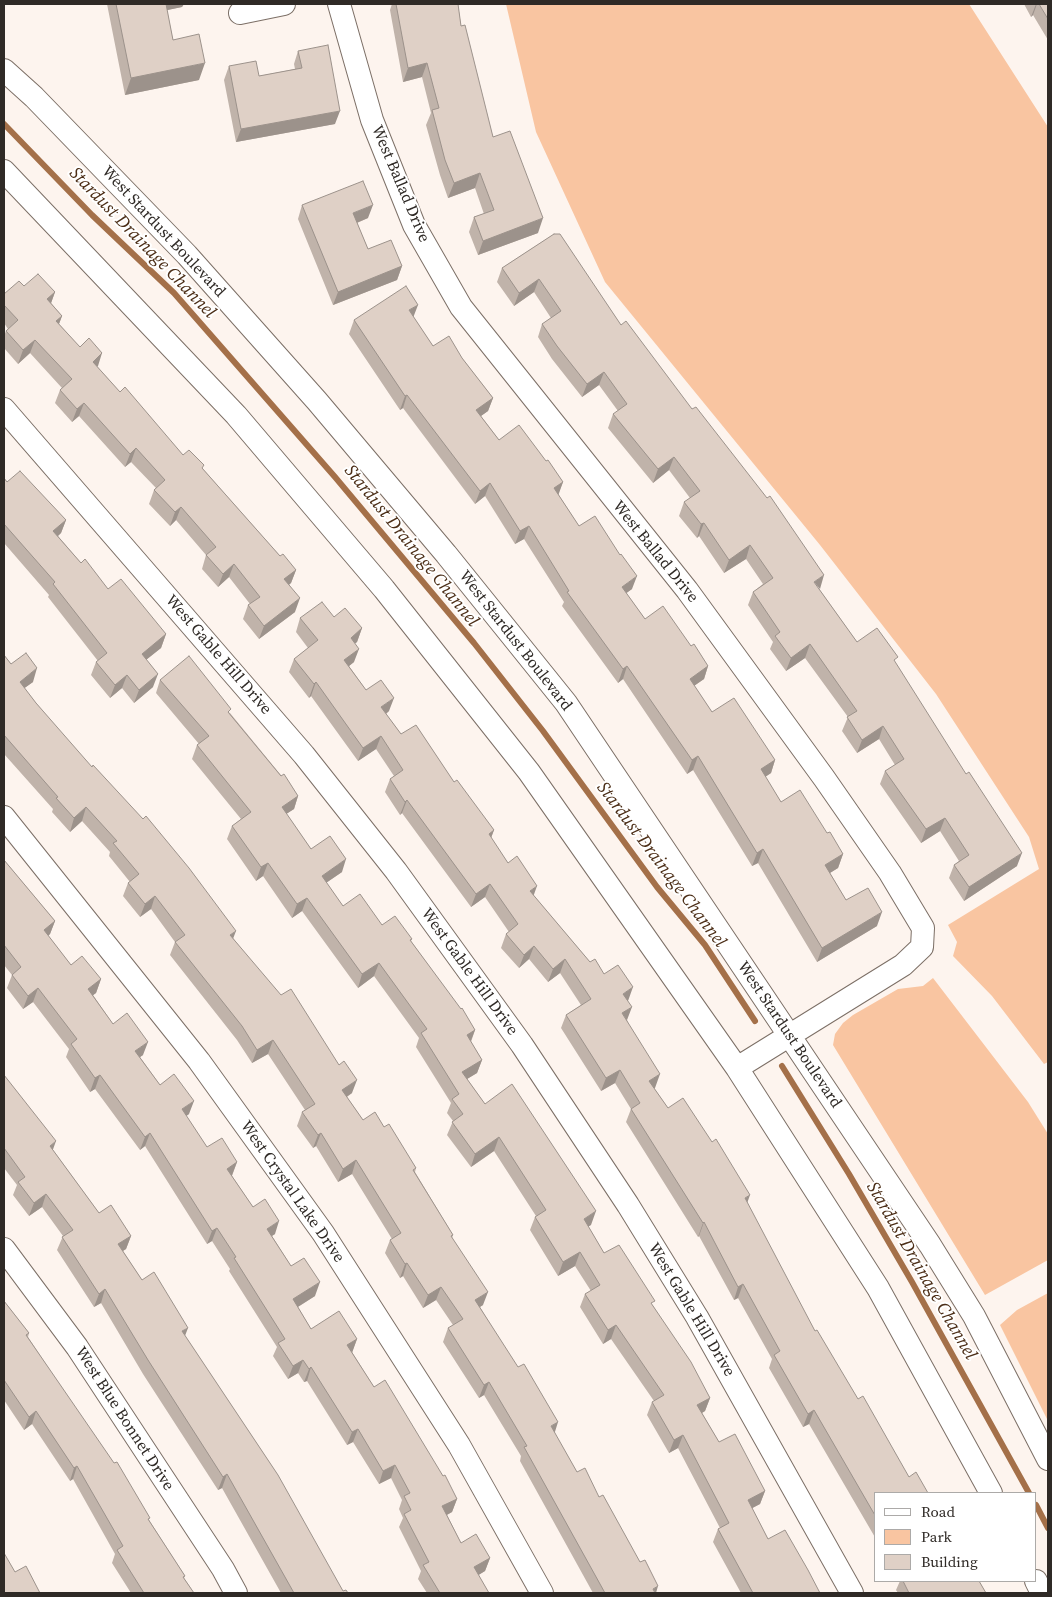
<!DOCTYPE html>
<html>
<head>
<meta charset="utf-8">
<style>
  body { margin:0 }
  #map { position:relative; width:1052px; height:1597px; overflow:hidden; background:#fdf4ee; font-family:"Source Serif 4",serif }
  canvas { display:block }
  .frame { position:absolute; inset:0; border:5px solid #2f2a26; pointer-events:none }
  .legend { position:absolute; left:874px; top:1492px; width:162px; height:90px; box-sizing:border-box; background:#fff; border:1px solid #acaaa8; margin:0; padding:6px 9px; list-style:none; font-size:15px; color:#2f2a26 }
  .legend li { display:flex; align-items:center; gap:10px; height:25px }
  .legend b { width:25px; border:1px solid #acaaa8 }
</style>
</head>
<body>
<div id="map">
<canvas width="1052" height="1597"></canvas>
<div class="frame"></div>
<ul class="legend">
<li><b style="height:6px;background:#fff"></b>Road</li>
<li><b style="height:14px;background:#f9c5a1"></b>Park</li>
<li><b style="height:14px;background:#dfd0c6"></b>Building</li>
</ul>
</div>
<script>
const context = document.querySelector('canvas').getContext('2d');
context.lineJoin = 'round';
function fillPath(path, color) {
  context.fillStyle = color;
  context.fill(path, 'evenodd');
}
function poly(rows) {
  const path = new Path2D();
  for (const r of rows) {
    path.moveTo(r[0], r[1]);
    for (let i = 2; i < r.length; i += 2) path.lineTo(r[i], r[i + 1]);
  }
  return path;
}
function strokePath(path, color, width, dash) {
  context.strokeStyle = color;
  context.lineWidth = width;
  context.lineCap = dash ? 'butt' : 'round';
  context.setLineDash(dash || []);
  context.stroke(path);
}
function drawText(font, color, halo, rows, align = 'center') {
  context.font = font + ' "Source Serif 4",serif';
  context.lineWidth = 4;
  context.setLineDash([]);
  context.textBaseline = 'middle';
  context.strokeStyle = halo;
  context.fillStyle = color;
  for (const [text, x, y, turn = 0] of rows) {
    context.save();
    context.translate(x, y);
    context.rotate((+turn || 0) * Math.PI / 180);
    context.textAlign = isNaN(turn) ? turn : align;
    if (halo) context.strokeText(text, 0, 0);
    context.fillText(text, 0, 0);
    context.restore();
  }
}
const green = poly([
  [506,4,969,4,1048,127,1048,1062,1044,1064,992,996,953,956,957,942,948,925,1039,869,1029,837,936,694,820,545,605,282,536,132],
  [933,978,1028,1102,1048,1134,1048,1260,985,1295,833,1045,835,1034,843,1023,853,1015,898,989,923,986],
  [1048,1293,1048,1421,1000,1325,1017,1310]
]);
const stream = poly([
  [4,124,92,215,174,293,335,477,474,643,543,731,657,887,705,945,755,1021],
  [782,1066,849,1174,912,1282,1029,1493],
  [1036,1505,1048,1528]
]);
const minor = poly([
  [339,4,372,120,414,225,461,307,687,590,824,778,890,873,923,928,922,947,903,965,737,1068],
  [240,13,284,4],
  [4,70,34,97,187,255,317,401,446,554,566,703,930,1245,974,1316,1048,1459],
  [4,171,236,415,384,589,529,772,737,1068,878,1288,991,1493],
  [4,409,304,755,396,871,522,1045,628,1205,697,1317,852,1593],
  [4,817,199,1061,323,1233,459,1445,542,1593],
  [4,1249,77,1347,223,1569,236,1593],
  [1036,1581,1042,1593]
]);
const wall = poly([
  [107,4,184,4,182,7,167,10,173,40,199,80,125,95],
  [392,4,458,4,461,26,493,137,538,233,478,255,469,232,474,217,484,214,475,188,448,198,440,175,426,125,431,113,422,77,403,82,390,10],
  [1024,4,1048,4,1048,40,1033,15,1031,17],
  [298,51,335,124,236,142,224,80,229,66,259,76,295,69,294,64],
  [302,205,368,218,357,223,368,249,402,266,397,280,333,305,298,219],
  [554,234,621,325,819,589,857,642,896,664,1017,866,964,901,949,878,954,865,959,861,940,831,921,843,880,784,885,771,895,765,879,739,857,753,842,731,848,717,805,658,786,671,770,649,773,642,748,605,753,592,763,584,746,559,724,573,699,536,697,538,679,516,684,502,690,498,669,470,653,483,608,428,613,414,618,411,599,385,582,397,552,359,538,337,542,324,551,318,534,292,514,306,497,282,502,268],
  [24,286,55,292,51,303,62,316,59,324,120,392,183,455,203,469,280,556,296,570,291,583,289,585,295,612,259,639,243,619,248,605,250,604,229,577,218,587,202,569,206,555,176,520,170,526,149,504,154,490,156,488,131,462,125,467,79,416,72,422,55,403,60,390,62,388,30,353,18,364,4,348,4,336,6,331,8,329,4,323,4,294],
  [413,317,433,346,462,358,493,398,488,411,481,416,499,440,563,482,558,494,579,526,632,589,626,593,645,619,691,646,708,666,704,679,694,686,712,712,775,760,771,773,765,777,781,802,827,833,843,854,838,868,830,873,846,900,877,926,817,962,758,863,752,866,693,770,687,774,623,679,618,683,562,606,564,602,524,539,515,544,485,496,475,504,403,408,400,410,349,334,354,320],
  [4,478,7,482,66,520,61,533,58,536,81,563,108,589,166,634,161,648,146,660,153,687,134,703,122,688,110,698,91,675,96,662,98,661,48,597,49,595,4,543],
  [334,617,362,628,357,642,355,643,354,662,349,666,366,690,389,711,386,714,401,734,454,782,494,830,491,838,508,863,534,896,590,962,604,974,628,1001,627,1020,655,1088,654,1088,668,1108,747,1203,876,1493,876,1539,809,1424,803,1427,769,1368,772,1359,738,1298,734,1300,699,1236,698,1237,626,1122,631,1109,615,1083,601,1091,561,1028,566,1015,581,1005,560,973,548,982,529,959,519,968,501,948,506,934,509,932,485,897,471,907,402,813,400,815,385,792,390,779,394,776,376,749,358,761,311,696,309,698,289,672,294,659,308,648,296,632,300,618],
  [4,655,11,664,33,682,24,688,36,703,233,938,352,1093,347,1097,363,1120,384,1127,416,1168,415,1172,453,1235,452,1238,483,1305,480,1307,554,1433,577,1472,599,1497,656,1593,593,1593,520,1461,521,1456,484,1395,479,1398,443,1342,448,1328,453,1325,436,1300,423,1308,403,1276,400,1278,385,1253,390,1240,392,1239,352,1174,338,1182,316,1146,313,1148,297,1126,302,1112,305,1110,268,1054,252,1063,237,1040,170,955,175,942,151,909,140,917,123,896,128,883,130,882,109,856,110,852,82,821,70,832,52,812,53,809,4,754],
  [160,680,230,713,298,796,294,809,286,814,311,849,342,872,326,883,343,906,412,939,411,941,475,1030,471,1042,482,1060,477,1073,467,1079,485,1104,591,1225,588,1226,604,1253,653,1306,710,1398,705,1411,702,1413,719,1442,765,1491,760,1504,752,1508,768,1539,820,1593,741,1593,713,1542,718,1529,720,1528,678,1448,669,1453,647,1415,652,1402,654,1401,611,1339,603,1344,580,1307,585,1294,591,1291,575,1266,558,1276,530,1230,535,1217,536,1216,494,1151,471,1167,447,1135,453,1121,447,1113,451,1103,416,1047,419,1038,374,976,358,988,302,911,292,918,263,876,256,881,227,839,232,826,241,819,192,759,197,745,199,744,156,693],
  [4,860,55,921,50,934,48,936,71,965,101,979,96,993,93,995,113,1024,143,1055,140,1057,160,1085,189,1114,186,1116,207,1147,237,1162,232,1176,253,1207,275,1234,272,1236,291,1266,315,1296,298,1307,311,1329,357,1339,352,1352,374,1387,443,1476,457,1499,452,1512,447,1515,461,1543,490,1558,485,1571,478,1575,489,1593,427,1593,418,1579,421,1571,399,1527,403,1518,399,1509,402,1500,391,1478,379,1484,353,1442,347,1445,307,1381,304,1382,298,1373,288,1379,273,1356,277,1347,229,1271,230,1269,212,1241,207,1244,145,1146,140,1150,95,1089,90,1092,66,1057,69,1049,33,1002,23,1009,7,988,12,975,4,965],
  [4,1075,53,1150,99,1213,131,1236,126,1249,123,1251,142,1280,185,1336,343,1591,348,1593,281,1593,222,1488,218,1490,143,1374,101,1303,94,1307,57,1250,63,1236,42,1207,29,1216,13,1195,17,1185,4,1168],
  [4,1301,29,1333,28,1337,149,1520,185,1576,184,1578,194,1593,131,1593,112,1563,115,1554,73,1479,70,1481,32,1424,24,1430,4,1400],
  [900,1581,979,1581,986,1593,898,1593,896,1590]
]);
const shadedWall = poly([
  [161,4,184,4,182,7,158,12],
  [1036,4,1037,4,1033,15,1031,17],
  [205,63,199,80,125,95,131,78],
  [427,63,422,77,403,82,408,68],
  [340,111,335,124,236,142,241,129],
  [480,173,475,188,448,198,454,183],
  [373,205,368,218,349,226,353,213],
  [543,218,538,233,478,255,483,241],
  [402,266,397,280,333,305,338,292],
  [539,279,534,292,514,306,519,293],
  [55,292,50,306,47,299],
  [418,305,413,318,409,310],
  [62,316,57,329,56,321],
  [35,340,30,353,18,364,23,350],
  [102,353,98,366,88,375,93,362],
  [604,372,599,385,582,397,587,384],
  [407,395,403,408,400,410,405,396],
  [493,398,488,411,471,423,476,410],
  [84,403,79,416,72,422,77,409],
  [136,448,131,462,125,467,130,454],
  [674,457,669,470,653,483,658,469],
  [563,482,558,496,554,488],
  [490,483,485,496,475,504,480,491],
  [181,507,176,520,170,526,175,512],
  [66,520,61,533,48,545,53,531],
  [704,523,699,536,697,538,701,524],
  [529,526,524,539,515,544,520,531],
  [750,545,746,559,724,573,729,560],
  [234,564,229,577,218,587,223,574],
  [296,570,291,583,279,592,284,579],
  [824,575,820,589,814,582],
  [637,576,632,589,617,600,622,587],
  [300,598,295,612,259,639,264,626],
  [362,628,357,642,346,651,351,638],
  [166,634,161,648,137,667,142,654],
  [810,644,805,658,786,671,791,658],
  [359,649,354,662,339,674,344,660],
  [627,666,623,679,618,683,623,669],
  [708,666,704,679,685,692,690,679],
  [37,668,33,682,15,695,20,682],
  [158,674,153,687,134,703,139,690],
  [127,675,122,688,110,698,115,685],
  [316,682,311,696,309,698,314,684],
  [394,698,389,711,377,721,381,707],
  [883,726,879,739,857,753,862,740],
  [381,736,376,749,358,761,363,748],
  [698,756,693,770,687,774,692,760],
  [775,760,771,773,756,783,761,769],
  [298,796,294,809,277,820,282,807],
  [407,800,402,813,400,815,405,802],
  [86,807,82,821,70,832,74,818],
  [945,818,940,831,921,843,926,829],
  [494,830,489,843,489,834],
  [763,849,758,863,752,866,757,853],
  [1022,853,1017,866,964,901,969,887],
  [843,854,838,868,820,879,825,865],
  [346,859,342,872,317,889,322,876],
  [268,863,263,876,256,881,261,867],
  [490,884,485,897,471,907,476,894],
  [537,886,532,900,530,891],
  [155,896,151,909,140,917,145,904],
  [307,898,302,911,292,918,297,904],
  [882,912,877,926,817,962,822,948],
  [55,921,50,934,39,944,44,930],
  [236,931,231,944,230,935],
  [534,946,529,959,519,968,524,955],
  [565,959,560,973,548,982,553,969],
  [379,963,374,976,358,988,362,974],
  [101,979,96,993,84,1002,88,989],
  [633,987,628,1001,618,1007,623,994],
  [38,988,33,1002,23,1009,28,996],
  [632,1007,627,1020,622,1013],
  [475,1030,470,1043,467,1035],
  [273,1040,268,1054,252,1063,257,1050],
  [148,1042,143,1055,130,1064,135,1051],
  [482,1060,477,1073,457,1085,462,1072],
  [620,1070,615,1083,601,1091,606,1078],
  [660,1074,655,1088,645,1094,649,1081],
  [100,1075,95,1089,90,1092,95,1078],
  [357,1080,352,1093,337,1103,342,1090],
  [194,1101,189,1114,177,1123,182,1109],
  [150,1133,145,1146,140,1150,145,1137],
  [321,1133,316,1146,313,1148,318,1135],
  [499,1137,494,1151,471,1167,475,1154],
  [56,1141,51,1155,50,1146],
  [356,1160,352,1174,338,1182,343,1169],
  [237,1162,232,1175,222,1182,227,1169],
  [46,1194,42,1207,29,1216,34,1203],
  [750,1195,745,1209,745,1198],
  [596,1211,591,1225,579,1232,584,1219],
  [279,1221,275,1234,262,1242,267,1229],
  [704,1222,699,1236,698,1237,703,1223],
  [217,1228,212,1241,207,1244,212,1231],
  [131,1236,126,1249,113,1257,118,1244],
  [580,1252,575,1266,558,1276,563,1262],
  [407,1263,403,1276,400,1278,405,1264],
  [320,1282,315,1296,288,1313,293,1299],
  [743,1284,738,1298,734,1300,738,1287],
  [441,1287,436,1300,423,1308,428,1295],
  [105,1289,101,1303,94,1307,99,1294],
  [488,1292,483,1305,470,1313,475,1300],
  [616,1325,611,1339,603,1344,608,1330],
  [188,1328,183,1341,182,1331],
  [357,1339,352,1353,347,1345],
  [303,1360,298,1373,288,1379,293,1366],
  [311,1367,307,1381,304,1382,309,1369],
  [489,1382,484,1395,479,1398,484,1385],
  [710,1398,705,1411,692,1419,697,1405],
  [814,1410,809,1424,803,1427,808,1414],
  [36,1411,32,1424,24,1430,29,1417],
  [558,1422,554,1435,551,1426],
  [358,1429,353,1442,347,1445,352,1432],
  [683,1435,678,1448,669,1453,674,1440],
  [395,1465,391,1478,379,1484,383,1471],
  [77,1466,73,1479,70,1481,74,1468],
  [227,1474,222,1488,218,1490,223,1477],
  [765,1491,760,1504,743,1513,748,1500],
  [457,1499,452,1512,437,1520,442,1506],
  [490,1558,485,1571,469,1581,474,1567],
  [658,1586,656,1593,653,1589]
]);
const building = poly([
  [116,4,166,4,173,40,199,34,205,63,131,78,116,4],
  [396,4,458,4,461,26,465,25,493,137,510,131,543,218,483,241,474,217,494,210,480,173,454,183,445,160,432,110,439,108,427,63,408,68,396,4],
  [1039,4,1048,4,1048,19,1039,4],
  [328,45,340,111,241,129,229,66,256,61,259,76,302,68,298,51,328,45],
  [363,181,373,205,353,213,368,249,391,240,402,266,338,292,302,205,363,181],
  [554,234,560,234,621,325,626,321,692,409,696,407,767,498,770,496,824,575,814,582,857,642,877,628,898,657,894,660,966,774,969,772,1022,853,969,887,954,865,969,855,945,818,926,829,885,771,904,759,883,726,862,740,847,717,857,711,810,644,791,658,775,636,780,632,753,592,773,578,750,545,729,560,704,523,701,524,684,502,700,491,674,457,658,469,613,414,627,404,604,372,587,384,557,346,542,324,561,311,539,279,519,293,502,268,554,234],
  [38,274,55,292,47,299,62,316,56,321,80,347,89,338,102,353,93,362,120,392,125,387,183,455,189,450,204,465,202,468,280,556,283,554,296,570,284,579,300,598,264,626,248,605,260,597,234,564,223,574,206,555,216,547,181,507,175,512,154,490,165,480,136,448,130,454,84,403,77,409,60,390,72,379,35,340,23,350,6,331,18,320,4,305,4,294,19,281,24,286,38,274],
  [406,286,418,305,409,310,433,346,449,336,462,358,493,398,476,410,499,440,519,425,546,461,548,460,563,482,554,488,579,526,595,516,620,555,621,554,637,576,622,587,645,619,663,606,691,646,694,644,708,666,690,679,712,712,734,698,775,760,761,769,781,802,800,790,827,833,830,832,843,854,825,865,846,900,868,888,882,912,822,948,763,849,757,853,698,756,692,760,627,666,623,669,567,592,569,591,529,526,520,531,490,483,480,491,407,395,405,396,354,320,406,286],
  [20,471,66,520,53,531,81,563,85,559,108,589,121,579,166,634,142,654,158,674,139,690,127,675,115,685,96,662,107,653,53,584,55,582,4,524,4,478,7,482,20,471],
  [322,602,334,617,345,608,362,628,351,638,359,649,344,660,366,690,381,680,394,698,381,707,401,734,416,725,454,782,457,780,494,830,489,834,508,863,517,856,537,886,530,891,590,962,595,959,604,974,618,965,633,987,623,994,632,1007,622,1013,660,1074,649,1081,668,1108,683,1098,712,1142,716,1139,750,1195,745,1198,815,1331,817,1330,858,1399,863,1396,909,1477,916,1472,928,1493,876,1493,876,1517,814,1410,808,1414,774,1355,780,1351,743,1284,738,1287,704,1222,703,1223,631,1109,640,1103,620,1070,606,1078,566,1015,591,999,565,959,553,969,534,946,524,955,506,934,518,924,490,884,476,894,407,800,405,802,390,779,403,770,381,736,363,748,316,682,314,684,294,659,318,640,300,618,322,602],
  [26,653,37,668,20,682,36,703,92,767,93,765,143,819,146,816,189,868,236,931,230,935,281,995,291,989,339,1065,344,1061,357,1080,342,1090,363,1120,375,1112,384,1127,389,1124,416,1168,413,1170,453,1235,451,1236,488,1292,475,1300,518,1367,524,1364,558,1422,551,1426,577,1472,585,1468,599,1497,603,1495,640,1562,645,1560,658,1586,653,1589,655,1593,605,1593,524,1447,527,1446,489,1382,484,1385,448,1328,463,1319,441,1287,428,1295,407,1263,405,1264,390,1240,401,1233,356,1160,343,1169,321,1133,318,1135,302,1112,315,1104,273,1040,257,1050,242,1026,175,942,185,935,155,896,145,904,128,883,139,874,113,843,117,841,86,807,74,818,56,798,58,797,4,735,4,655,11,664,26,653],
  [189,656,231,709,228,712,281,776,284,774,298,796,282,807,311,849,330,836,346,859,322,876,343,906,360,894,382,925,395,916,412,939,410,940,461,1009,462,1008,475,1030,467,1035,482,1060,462,1072,485,1104,512,1084,596,1211,584,1219,604,1253,619,1245,655,1301,651,1303,691,1362,710,1398,697,1405,719,1442,735,1434,765,1491,748,1500,768,1539,785,1530,808,1570,820,1593,753,1593,718,1529,729,1523,683,1435,674,1440,652,1402,664,1395,616,1325,608,1330,585,1294,600,1285,580,1252,563,1262,535,1217,546,1210,499,1137,475,1154,452,1122,463,1114,452,1099,459,1094,421,1033,427,1029,379,963,362,974,307,898,297,904,268,863,261,867,232,826,251,812,197,745,209,736,160,680,189,656],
  [4,860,55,921,44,930,71,965,82,956,101,979,88,989,113,1024,127,1013,148,1042,135,1051,160,1085,174,1074,194,1101,182,1109,207,1147,222,1138,237,1162,227,1169,253,1207,265,1199,279,1221,267,1229,291,1266,304,1258,320,1282,293,1299,311,1329,339,1311,357,1339,347,1345,374,1387,385,1380,443,1476,445,1475,457,1499,442,1506,461,1543,476,1534,490,1558,474,1567,489,1593,440,1593,423,1565,429,1562,404,1514,411,1510,404,1496,410,1493,395,1465,383,1471,358,1429,352,1432,311,1367,309,1369,303,1360,293,1366,278,1343,285,1339,234,1258,236,1257,217,1228,212,1231,150,1133,145,1137,100,1075,95,1078,71,1044,77,1039,38,988,28,996,12,975,21,967,4,945,4,860],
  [4,1075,56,1141,50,1146,99,1213,111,1205,131,1236,118,1244,142,1280,154,1272,188,1328,182,1331,278,1475,343,1591,346,1590,348,1593,294,1593,227,1474,223,1477,148,1360,105,1289,99,1294,62,1237,73,1230,46,1194,34,1203,18,1182,25,1177,4,1148,4,1075],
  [4,1301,29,1333,26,1335,114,1463,117,1462,150,1518,148,1519,185,1576,183,1577,194,1593,144,1593,117,1550,123,1546,77,1466,74,1468,36,1411,29,1417,4,1380,4,1301],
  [4,1553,15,1572,26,1566,40,1593,4,1593,4,1553],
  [903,1581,979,1581,986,1593,909,1593,903,1581]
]);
const streetNames = [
  ["West Ballad Drive",400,184,67],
  ["West Stardust Boulevard",163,232,47],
  ["West Ballad Drive",655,552,51],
  ["West Stardust Boulevard",515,641,52],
  ["West Gable Hill Drive",218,655,49],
  ["West Gable Hill Drive",469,972,54],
  ["West Stardust Boulevard",789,1035,56],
  ["West Crystal Lake Drive",292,1192,55],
  ["West Gable Hill Drive",691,1310,59],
  ["West Blue Bonnet Drive",124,1419,57]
];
const waterNames = [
  ["Stardust Drainage Channel",142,243,46],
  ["Stardust Drainage Channel",411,546,51],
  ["Stardust Drainage Channel",661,865,53],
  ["Stardust Drainage Channel",921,1271,60]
];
fillPath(green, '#f9c5a1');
strokePath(stream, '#a47049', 6);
strokePath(minor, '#7c6f66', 24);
strokePath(minor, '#fff', 22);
fillPath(wall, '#c0b3aa');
fillPath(shadedWall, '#9c928b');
fillPath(building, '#dfd0c6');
strokePath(building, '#9c928b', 1);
drawText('16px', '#2f2a26', '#fff', streetNames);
drawText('italic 18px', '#4c2e17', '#fff', waterNames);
</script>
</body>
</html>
